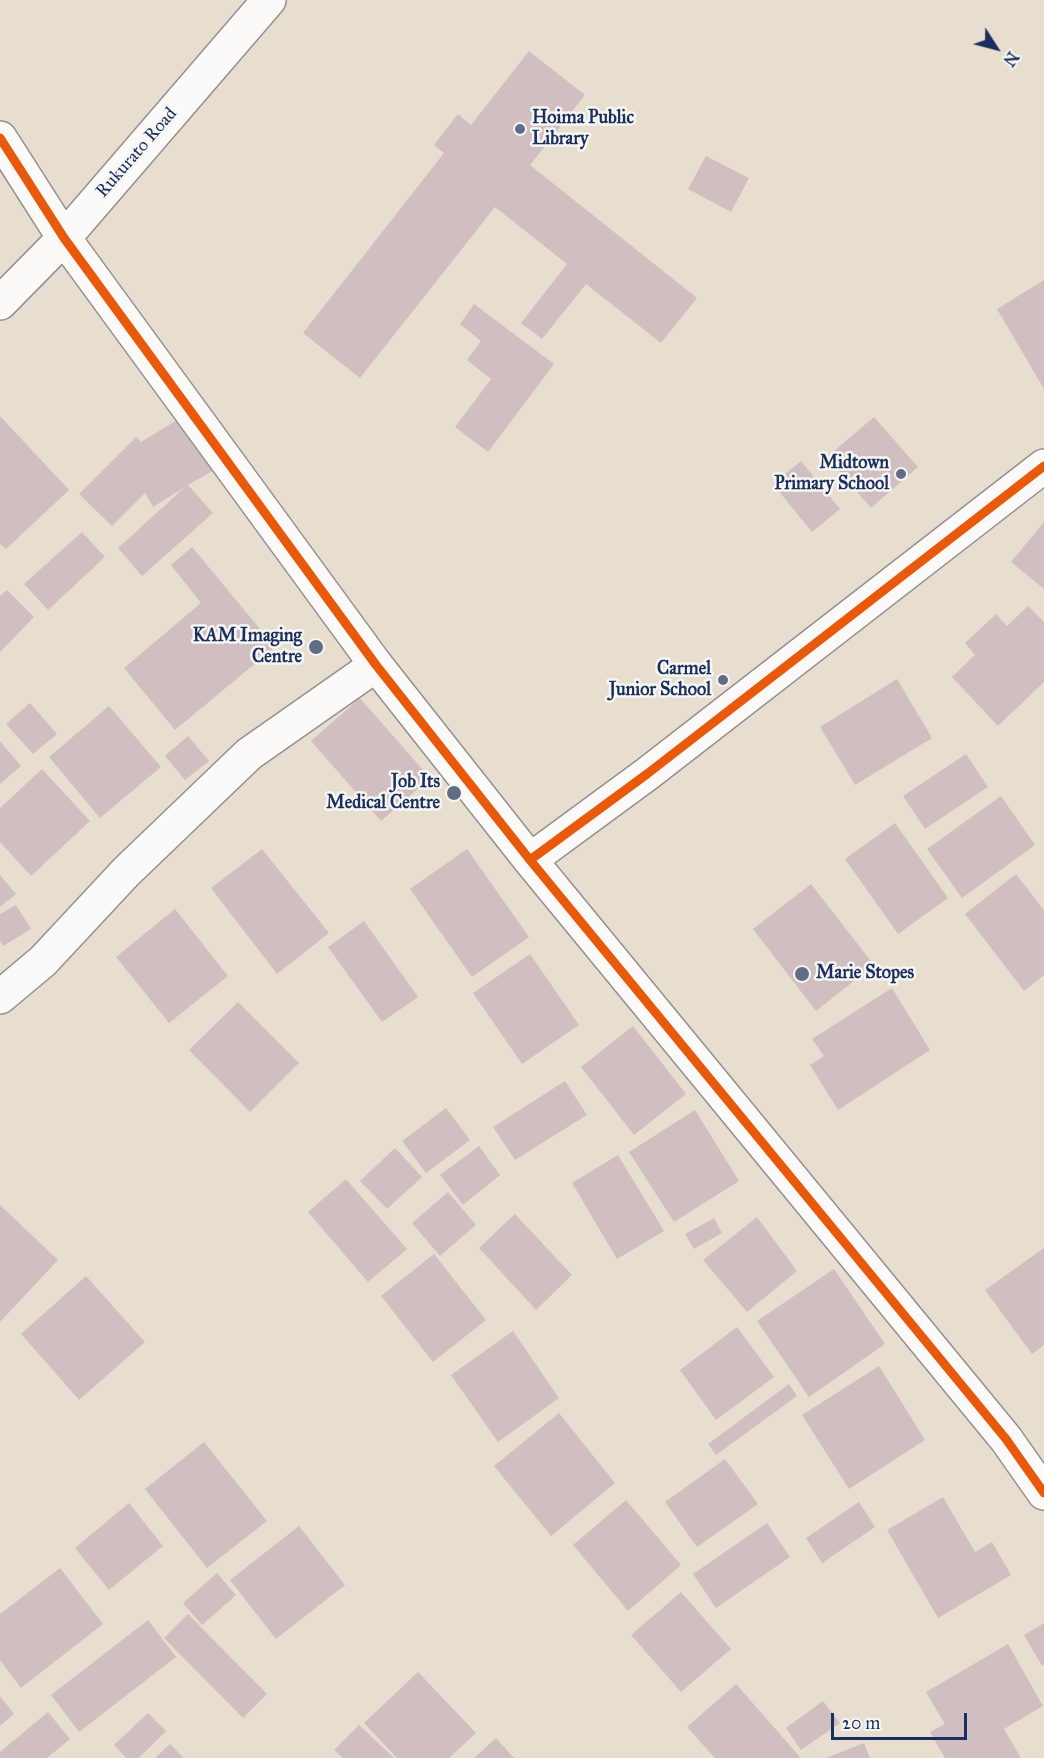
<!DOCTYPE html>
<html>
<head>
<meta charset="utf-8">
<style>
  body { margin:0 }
  #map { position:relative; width:1044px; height:1758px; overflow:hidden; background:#e8ded0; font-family:"IM FELL Great Primer",serif }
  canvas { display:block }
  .north { position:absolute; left:966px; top:18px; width:60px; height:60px; -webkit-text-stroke:4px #f6f6f2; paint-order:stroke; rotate:126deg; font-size:16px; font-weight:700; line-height:24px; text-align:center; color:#1b2f5e }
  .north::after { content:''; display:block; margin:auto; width:21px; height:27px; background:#1b2f5e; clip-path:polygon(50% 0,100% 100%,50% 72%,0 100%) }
  .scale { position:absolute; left:831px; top:1713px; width:136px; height:27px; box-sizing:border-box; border:3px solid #1b2f5e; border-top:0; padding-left:8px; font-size:18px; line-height:21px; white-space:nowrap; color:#1b2f5e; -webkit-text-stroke:4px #f6f6f2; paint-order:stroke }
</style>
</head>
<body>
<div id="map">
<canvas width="1044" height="1758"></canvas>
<div class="north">N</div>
<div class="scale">20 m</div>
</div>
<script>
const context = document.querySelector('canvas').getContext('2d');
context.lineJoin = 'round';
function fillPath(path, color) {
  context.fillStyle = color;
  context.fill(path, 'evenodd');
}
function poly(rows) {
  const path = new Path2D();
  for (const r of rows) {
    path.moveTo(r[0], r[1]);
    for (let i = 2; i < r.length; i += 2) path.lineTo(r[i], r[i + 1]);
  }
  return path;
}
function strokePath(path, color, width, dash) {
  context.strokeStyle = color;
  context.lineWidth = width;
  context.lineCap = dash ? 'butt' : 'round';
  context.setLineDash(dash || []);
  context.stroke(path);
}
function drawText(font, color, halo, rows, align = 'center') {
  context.font = font + ' "IM FELL Great Primer",serif';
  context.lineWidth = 5;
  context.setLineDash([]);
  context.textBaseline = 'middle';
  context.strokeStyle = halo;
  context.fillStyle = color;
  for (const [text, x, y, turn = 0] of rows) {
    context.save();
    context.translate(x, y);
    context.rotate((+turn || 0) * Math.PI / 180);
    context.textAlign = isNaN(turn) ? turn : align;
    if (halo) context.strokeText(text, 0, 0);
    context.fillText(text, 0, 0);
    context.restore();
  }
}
const building = poly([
  [529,51,585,95,530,165,697,298,661,343,586,284,542,339,521,323,567,264,495,207,360,378,303,333,444,153,434,145,458,114,471,125],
  [706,156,749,178,731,212,688,189],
  [1044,280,1044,389,997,309],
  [474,304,554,364,488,452,455,427,491,379,467,360,481,341,460,324],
  [187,414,219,467,188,485,213,513,142,576,118,548,185,487,153,507,145,493,112,526,79,494,136,437,141,442],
  [0,416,69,490,6,549,0,544],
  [874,417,918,467,871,508,827,457],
  [801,461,840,509,812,532,773,484],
  [1044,522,1044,589,1011,562],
  [82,532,105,557,48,610,24,584],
  [192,547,275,647,175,730,124,668,201,603,171,565],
  [7,590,34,617,0,652,0,596],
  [1028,606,1044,622,1044,682,998,726,952,677,975,655,965,643,996,614,1007,626],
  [897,679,932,738,855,785,820,727],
  [360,698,430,778,381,821,311,741],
  [30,703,57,734,33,754,6,724],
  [109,706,161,767,100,818,49,757],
  [188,736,209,761,185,780,165,756],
  [0,741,21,766,0,784],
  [966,754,988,787,925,829,903,796],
  [42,769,90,821,31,876,0,842,0,808],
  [1001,796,1035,845,962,898,927,849],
  [895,823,948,898,898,934,845,859],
  [262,849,329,933,277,974,211,888],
  [467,849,529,937,472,977,410,889],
  [1016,874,1044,910,1044,975,1024,991,965,914],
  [0,875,16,894,0,907],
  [811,884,874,965,816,1011,753,929],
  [16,905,31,929,3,946,0,941,0,914],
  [175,909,228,976,169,1023,116,957],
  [364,921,418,997,382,1022,328,947],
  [530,954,579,1025,522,1064,473,993],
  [892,988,930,1050,838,1110,810,1065,824,1056,812,1039],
  [238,1002,299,1063,250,1112,189,1050],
  [633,1026,686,1094,634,1135,581,1067],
  [565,1081,587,1115,515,1160,493,1127],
  [446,1108,470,1140,426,1173,402,1141],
  [695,1110,739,1181,674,1222,629,1152],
  [479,1146,500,1175,463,1205,440,1175],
  [395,1148,422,1177,387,1209,360,1181],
  [618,1155,664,1231,617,1259,572,1183],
  [346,1179,407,1249,368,1282,308,1212],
  [448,1192,476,1225,440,1256,412,1223],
  [0,1205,58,1260,0,1322],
  [515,1214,572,1275,536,1310,479,1248],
  [757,1217,797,1271,747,1312,703,1260],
  [714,1218,722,1233,694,1249,685,1234],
  [1044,1248,1044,1345,1032,1354,985,1290],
  [434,1254,486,1320,433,1362,381,1296],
  [834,1269,885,1344,809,1397,757,1321],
  [86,1276,145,1342,79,1400,21,1334],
  [737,1327,774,1377,716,1420,680,1370],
  [513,1331,559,1398,498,1442,451,1375],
  [879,1366,925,1440,849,1489,802,1415],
  [789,1384,797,1396,716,1455,708,1444],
  [559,1413,615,1483,551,1536,494,1466],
  [204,1442,267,1521,207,1568,145,1489],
  [725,1459,758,1504,697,1547,665,1502],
  [943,1497,975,1552,992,1542,1011,1575,938,1618,887,1530],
  [626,1500,681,1565,628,1611,573,1545],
  [859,1502,875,1527,822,1563,806,1538],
  [129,1503,163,1546,109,1590,75,1548],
  [767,1523,790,1557,716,1608,693,1574],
  [299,1526,345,1585,276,1639,230,1580],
  [60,1568,103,1624,21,1688,0,1660,0,1614],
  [217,1573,236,1595,202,1625,183,1603],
  [681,1592,731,1649,681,1692,631,1635],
  [188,1614,267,1694,243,1718,164,1638],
  [148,1620,176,1657,79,1732,51,1695],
  [1044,1623,1044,1664,1042,1666,1024,1635],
  [1008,1644,1043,1706,1004,1729,1021,1758,945,1758,930,1732,945,1724,926,1692],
  [418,1672,476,1733,449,1758,397,1758,364,1723],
  [736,1684,800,1757,799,1758,715,1758,687,1727],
  [0,1696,14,1714,0,1726],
  [823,1701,840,1723,801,1750,786,1728],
  [48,1712,70,1739,47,1758,0,1758,0,1752],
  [148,1713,166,1731,139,1758,126,1758,114,1745],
  [359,1725,394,1758,343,1758,334,1750],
  [496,1738,514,1758,474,1758],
  [864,1743,870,1758,826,1758],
  [170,1744,184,1758,155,1758]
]);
const minor = poly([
  [0,138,64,238,376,665,530,860,1006,1439,1044,1493],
  [530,860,647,774,1044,466],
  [0,997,43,961,126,872,249,754,376,665]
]);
const tertiary = poly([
  [0,303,64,238,269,0]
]);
const cycleway = poly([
  [0,138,64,238,376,665,530,860,1006,1439,1044,1493],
  [530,860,647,774,1044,466]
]);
const markers = [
  [520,129,6,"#636c86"],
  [901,474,6,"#636c86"],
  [316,647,8,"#636c86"],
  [723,680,6,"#636c86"],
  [454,793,8,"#636c86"],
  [802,974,8,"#636c86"]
];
const poiNames = [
  ["Hoima Public",532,119,"left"],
  ["Library",532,140,"left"],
  ["Midtown",889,464],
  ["Primary School",889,485],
  ["KAM Imaging",302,637],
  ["Centre",302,658],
  ["Carmel",711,670],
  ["Junior School",711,691],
  ["Job Its",440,783],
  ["Medical Centre",440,804],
  ["Marie Stopes",816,974,"left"]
];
const streetNames = [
  ["Rukurato Road",137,153,-49]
];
fillPath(building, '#d0bec1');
strokePath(minor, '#929091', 36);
strokePath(tertiary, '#929091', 36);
strokePath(minor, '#fcfaf8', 33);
strokePath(tertiary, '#fcfaf8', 33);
strokePath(cycleway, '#e8590c', 9);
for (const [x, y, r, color] of markers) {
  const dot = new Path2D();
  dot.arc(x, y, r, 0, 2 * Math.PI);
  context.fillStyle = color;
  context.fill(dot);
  strokePath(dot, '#f6f6f2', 2);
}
drawText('bold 18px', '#1b2f5e', '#f6f6f2', poiNames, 'right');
drawText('18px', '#1b2f5e', '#f6f6f2', streetNames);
</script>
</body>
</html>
